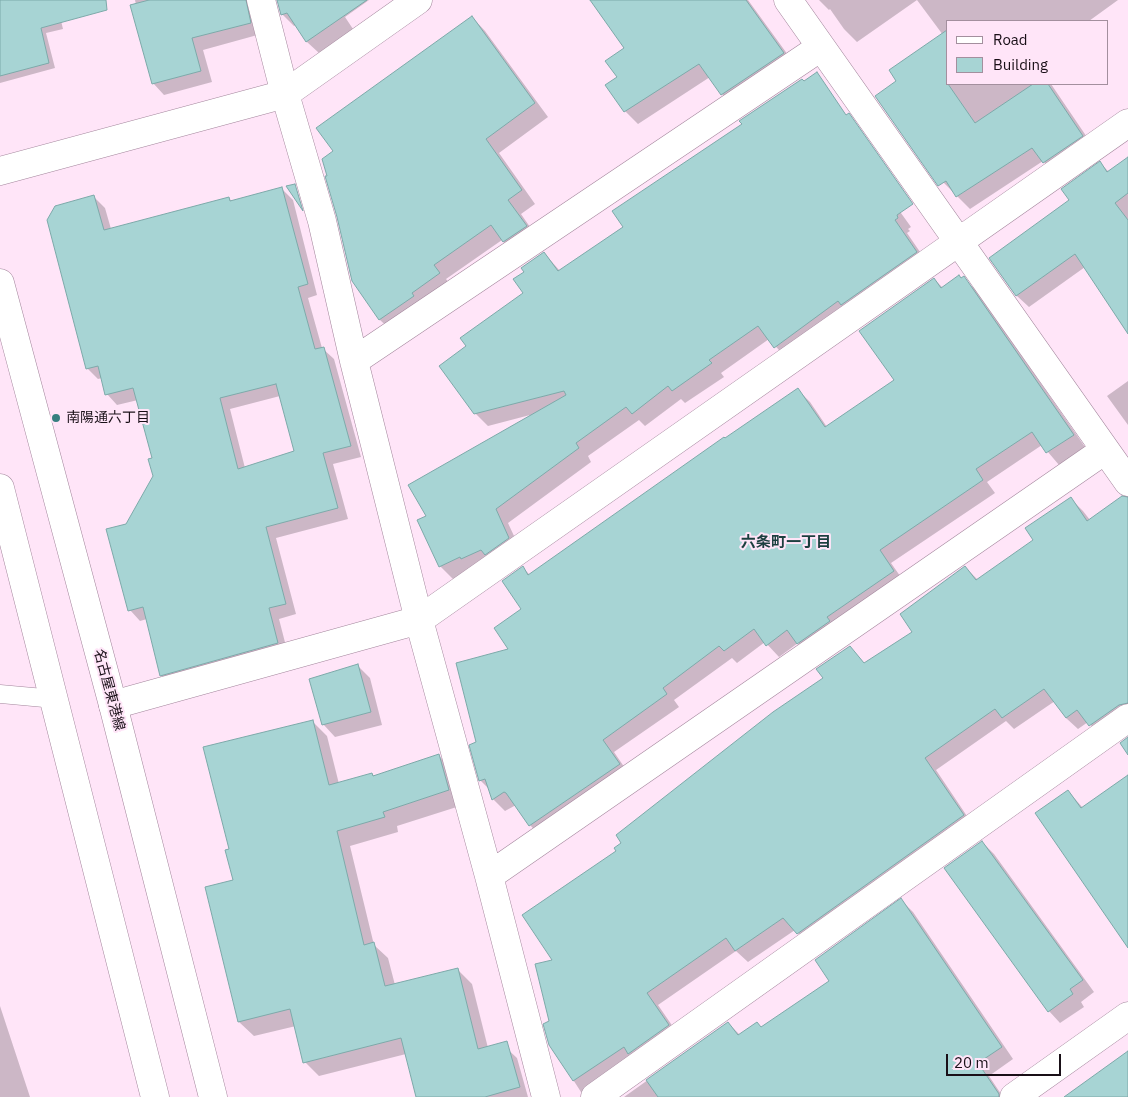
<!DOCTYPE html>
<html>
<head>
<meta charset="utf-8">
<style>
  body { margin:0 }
  #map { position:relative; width:1128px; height:1097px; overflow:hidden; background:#ffe5f8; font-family:"IBM Plex Sans",sans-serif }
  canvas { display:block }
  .legend { position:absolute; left:946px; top:20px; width:162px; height:65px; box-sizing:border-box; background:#ffe5f8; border:1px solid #a38f9e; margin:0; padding:6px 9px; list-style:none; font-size:15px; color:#190f17 }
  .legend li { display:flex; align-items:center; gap:10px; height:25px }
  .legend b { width:25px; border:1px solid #a38f9e }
  .scale { position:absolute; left:946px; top:1054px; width:115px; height:22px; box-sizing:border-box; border:2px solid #190f17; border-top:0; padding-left:6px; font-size:15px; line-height:18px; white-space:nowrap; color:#190f17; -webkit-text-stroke:4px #ffe5f8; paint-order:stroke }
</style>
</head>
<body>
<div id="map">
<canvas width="1128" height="1097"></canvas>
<ul class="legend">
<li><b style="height:6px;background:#fff"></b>Road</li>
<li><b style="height:14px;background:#a7d4d4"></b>Building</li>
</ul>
<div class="scale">20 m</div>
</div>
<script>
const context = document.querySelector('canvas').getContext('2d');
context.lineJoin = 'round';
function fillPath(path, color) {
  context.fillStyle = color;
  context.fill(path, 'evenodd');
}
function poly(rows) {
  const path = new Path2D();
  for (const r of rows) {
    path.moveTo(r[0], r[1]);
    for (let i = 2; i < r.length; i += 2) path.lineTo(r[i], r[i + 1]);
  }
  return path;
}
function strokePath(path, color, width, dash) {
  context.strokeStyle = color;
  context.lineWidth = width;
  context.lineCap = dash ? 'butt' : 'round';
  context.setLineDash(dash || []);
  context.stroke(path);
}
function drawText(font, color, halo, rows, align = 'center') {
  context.font = font + ' "IBM Plex Sans","Noto Sans JP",sans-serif';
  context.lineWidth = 4;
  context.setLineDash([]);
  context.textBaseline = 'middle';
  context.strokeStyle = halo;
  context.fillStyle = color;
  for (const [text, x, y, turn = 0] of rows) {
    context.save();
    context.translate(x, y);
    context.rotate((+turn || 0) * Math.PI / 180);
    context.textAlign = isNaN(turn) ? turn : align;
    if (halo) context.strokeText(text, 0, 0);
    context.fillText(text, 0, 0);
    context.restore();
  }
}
const shadow = poly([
  [0,0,56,0,63,29,46,33,55,68,0,83],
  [135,0,262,0,261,34,203,50,212,82,164,95,153,83],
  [278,0,369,0,345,17,353,29,319,53,307,42,296,25,294,26,282,14],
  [592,0,748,0,796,66,735,107,722,94,710,77,638,124,625,111,618,78,625,49],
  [819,0,1118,0,1089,21,947,21,947,84,1051,84,1095,149,1057,175,1043,161,970,209,943,182,898,81,943,35,917,0,857,42,844,29,830,9,829,10],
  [472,17,485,31,548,117,499,153,535,204,521,214,539,240,517,255,502,240,446,279,452,287,394,333,380,320,353,280,335,152],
  [815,93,911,227,908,229,910,231,907,233,929,265,788,360,769,339,721,373,724,377,685,403,681,399,645,426,639,420,588,456,591,462,508,523,521,551,473,569,453,579,440,566,427,517,530,415,488,426,475,413,468,347,525,294,526,272,544,253,560,271],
  [1100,163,1109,172,1128,164,1128,331,1085,267,1029,307,1017,296,991,258,1071,200],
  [282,189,293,200,317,295,308,298,322,348,334,359,361,457,333,464,348,519,276,538,296,614,279,619,288,654,171,686,161,675,147,619,140,621,130,610,127,525,154,476,154,459,138,400,117,405,107,394,102,378,98,379,87,368,94,197,105,208,111,229,229,198,232,202],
  [280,396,295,452,245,468,230,409],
  [963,278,976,290,1085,447,1059,465,1042,445,987,482,995,493,891,563,905,583,811,655,798,643,779,657,765,642,737,663,732,658,674,700,679,707,614,752,631,777,542,838,530,825,516,805,505,811,493,799,490,790,480,780,478,743,523,609,523,568,530,575,798,390,810,402,827,427,896,380,934,279,943,288],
  [1128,381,1128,425,1107,396],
  [1128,498,1128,719,1102,737,1088,722,1078,729,1066,718,1055,701,1014,729,1006,721,936,770,975,828,810,945,795,930,748,962,736,951,658,1005,680,1037,587,1097,581,1092,550,1044,554,960,618,852,824,678,850,647,865,664,913,632,965,567,978,580,1035,540,1071,499,1083,511,1090,520],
  [358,666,370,678,382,725,335,737,323,724],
  [313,722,327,736,339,784,372,774,374,776,439,756,454,770,463,805,397,826,398,832,350,846,374,945,388,958,395,985,457,969,472,984,488,1048,502,1044,517,1058,528,1097,418,1097,406,1054,319,1076,305,1062,296,1026,254,1036,239,1022,206,888,234,881,230,850],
  [1128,776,1128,946,1068,791,1083,808],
  [982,842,994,854,1094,992,1081,1002,1084,1007,1060,1023,1049,1011],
  [901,900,913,912,1013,1059,989,1076,1003,1097,624,1097,728,1023,740,1035,762,1028,831,981],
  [0,1006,30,1097,0,1097]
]);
const building = poly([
  [0,0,106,0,107,10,41,28,49,63,0,76,0,0],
  [149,0,246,0,251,23,192,38,201,71,152,84,130,5,149,0],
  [277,0,367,0,306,42,287,13,281,15,277,0],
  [590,0,746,0,784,53,721,95,699,64,624,112,605,85,617,77,605,61,624,48,590,0],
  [472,16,535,103,486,139,522,190,508,200,527,226,503,242,491,225,434,265,440,273,412,293,414,296,379,320,352,281,337,217,325,176,327,176,322,159,333,151,316,128,472,16],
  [947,30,947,84,948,84,975,123,1033,84,1048,84,1083,136,1043,163,1032,148,956,197,946,181,938,186,875,96,896,81,889,70,947,30],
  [817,72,846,115,849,113,913,204,897,215,898,218,895,220,917,252,841,305,838,301,774,348,758,326,709,360,712,363,672,391,668,386,632,414,626,407,576,443,579,448,496,509,509,538,485,555,481,550,461,559,460,557,439,567,417,520,426,516,408,485,566,395,564,391,474,414,439,366,466,346,460,338,523,293,513,279,524,272,521,268,544,252,558,271,623,227,612,211,742,124,739,121,802,79,804,81,817,72],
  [1128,157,1128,193,1115,203,1128,220,1128,334,1075,254,1016,296,989,258,1069,200,1061,189,1100,161,1107,172,1128,157],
  [295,184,303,211,286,186,295,184],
  [282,187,308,284,298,287,315,349,324,347,351,446,323,453,338,508,266,527,286,604,269,608,278,643,160,676,143,607,128,611,106,529,126,524,153,476,148,459,152,458,133,388,105,395,98,366,86,369,47,220,55,206,94,195,104,230,229,197,230,201,282,187],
  [276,384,294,451,238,469,220,398,276,384],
  [959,275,961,278,964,276,1074,435,1046,453,1032,432,976,469,983,480,880,550,894,571,827,617,830,621,797,644,787,630,766,646,754,629,724,651,719,646,663,688,667,694,603,740,620,764,529,826,506,793,504,792,492,800,485,779,479,781,469,745,476,742,456,663,508,649,494,628,521,609,502,581,523,566,528,575,724,437,725,438,798,388,825,427,894,380,859,331,934,278,941,288,959,275],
  [1122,496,1128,497,1128,703,1119,705,1089,726,1077,710,1066,718,1044,689,1002,718,995,709,925,758,964,815,797,934,783,918,735,951,726,938,647,993,669,1025,628,1054,624,1047,573,1081,549,1045,543,1024,549,1021,535,964,552,960,522,915,616,851,614,848,621,843,616,835,773,712,823,678,816,669,850,646,864,663,912,632,900,614,965,566,976,580,1033,540,1025,528,1071,497,1087,521,1122,496],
  [358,664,371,712,322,725,309,679,358,664],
  [313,720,329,785,372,773,373,776,439,754,449,790,383,812,385,817,337,831,364,945,374,942,385,986,458,968,478,1049,507,1041,520,1087,485,1097,416,1097,401,1038,303,1063,290,1009,238,1022,205,887,233,880,225,850,229,849,203,747,313,720],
  [1128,737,1128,755,1120,743,1128,737],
  [1128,775,1128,948,1035,813,1068,790,1081,808,1128,775],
  [982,841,1083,980,1070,989,1073,994,1048,1012,944,868,982,841],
  [901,898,1002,1047,978,1063,999,1094,999,1097,658,1097,646,1080,728,1022,738,1035,757,1022,761,1027,829,981,815,960,901,898],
  [1128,1051,1128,1097,1064,1097,1128,1051]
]);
const service = poly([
  [0,694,55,699]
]);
const minor = poly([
  [261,0,285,94,322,221,354,361,419,620,489,876,546,1097],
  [788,0,1128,482],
  [354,361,821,47],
  [113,705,419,620,1128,123],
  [489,876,1105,450],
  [595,1097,1128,718],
  [1014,1097,1128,1016]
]);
const tertiary = poly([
  [0,171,285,94,418,0]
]);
const secondary = poly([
  [0,283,113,705,213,1097],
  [0,488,155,1097]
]);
const markers = [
  [56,418,5,"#367f7f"]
];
const poiNames = [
  ["南陽通六丁目",66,418]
];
const streetNames = [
  ["名古屋東港線",109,690,75]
];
const neighbourhoodNames = [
  ["六条町一丁目",786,543]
];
fillPath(shadow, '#0003');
fillPath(building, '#a7d4d4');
strokePath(building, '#7da9a9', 1);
strokePath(service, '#a3869c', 19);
strokePath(minor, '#a3869c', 29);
strokePath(tertiary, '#a3869c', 29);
strokePath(secondary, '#a3869c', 29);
strokePath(service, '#fff', 18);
strokePath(minor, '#fff', 28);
strokePath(tertiary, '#fff', 28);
strokePath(secondary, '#fff', 28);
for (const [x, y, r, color] of markers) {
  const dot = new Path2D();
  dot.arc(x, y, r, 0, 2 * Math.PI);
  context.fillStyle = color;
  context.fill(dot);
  strokePath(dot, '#ffe5f8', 2);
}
drawText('14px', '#190f17', '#ffe5f8', poiNames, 'left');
drawText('14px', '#190f17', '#ffe5f8', streetNames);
drawText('bold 15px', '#1c3f3f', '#ffe5f8', neighbourhoodNames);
</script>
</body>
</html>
